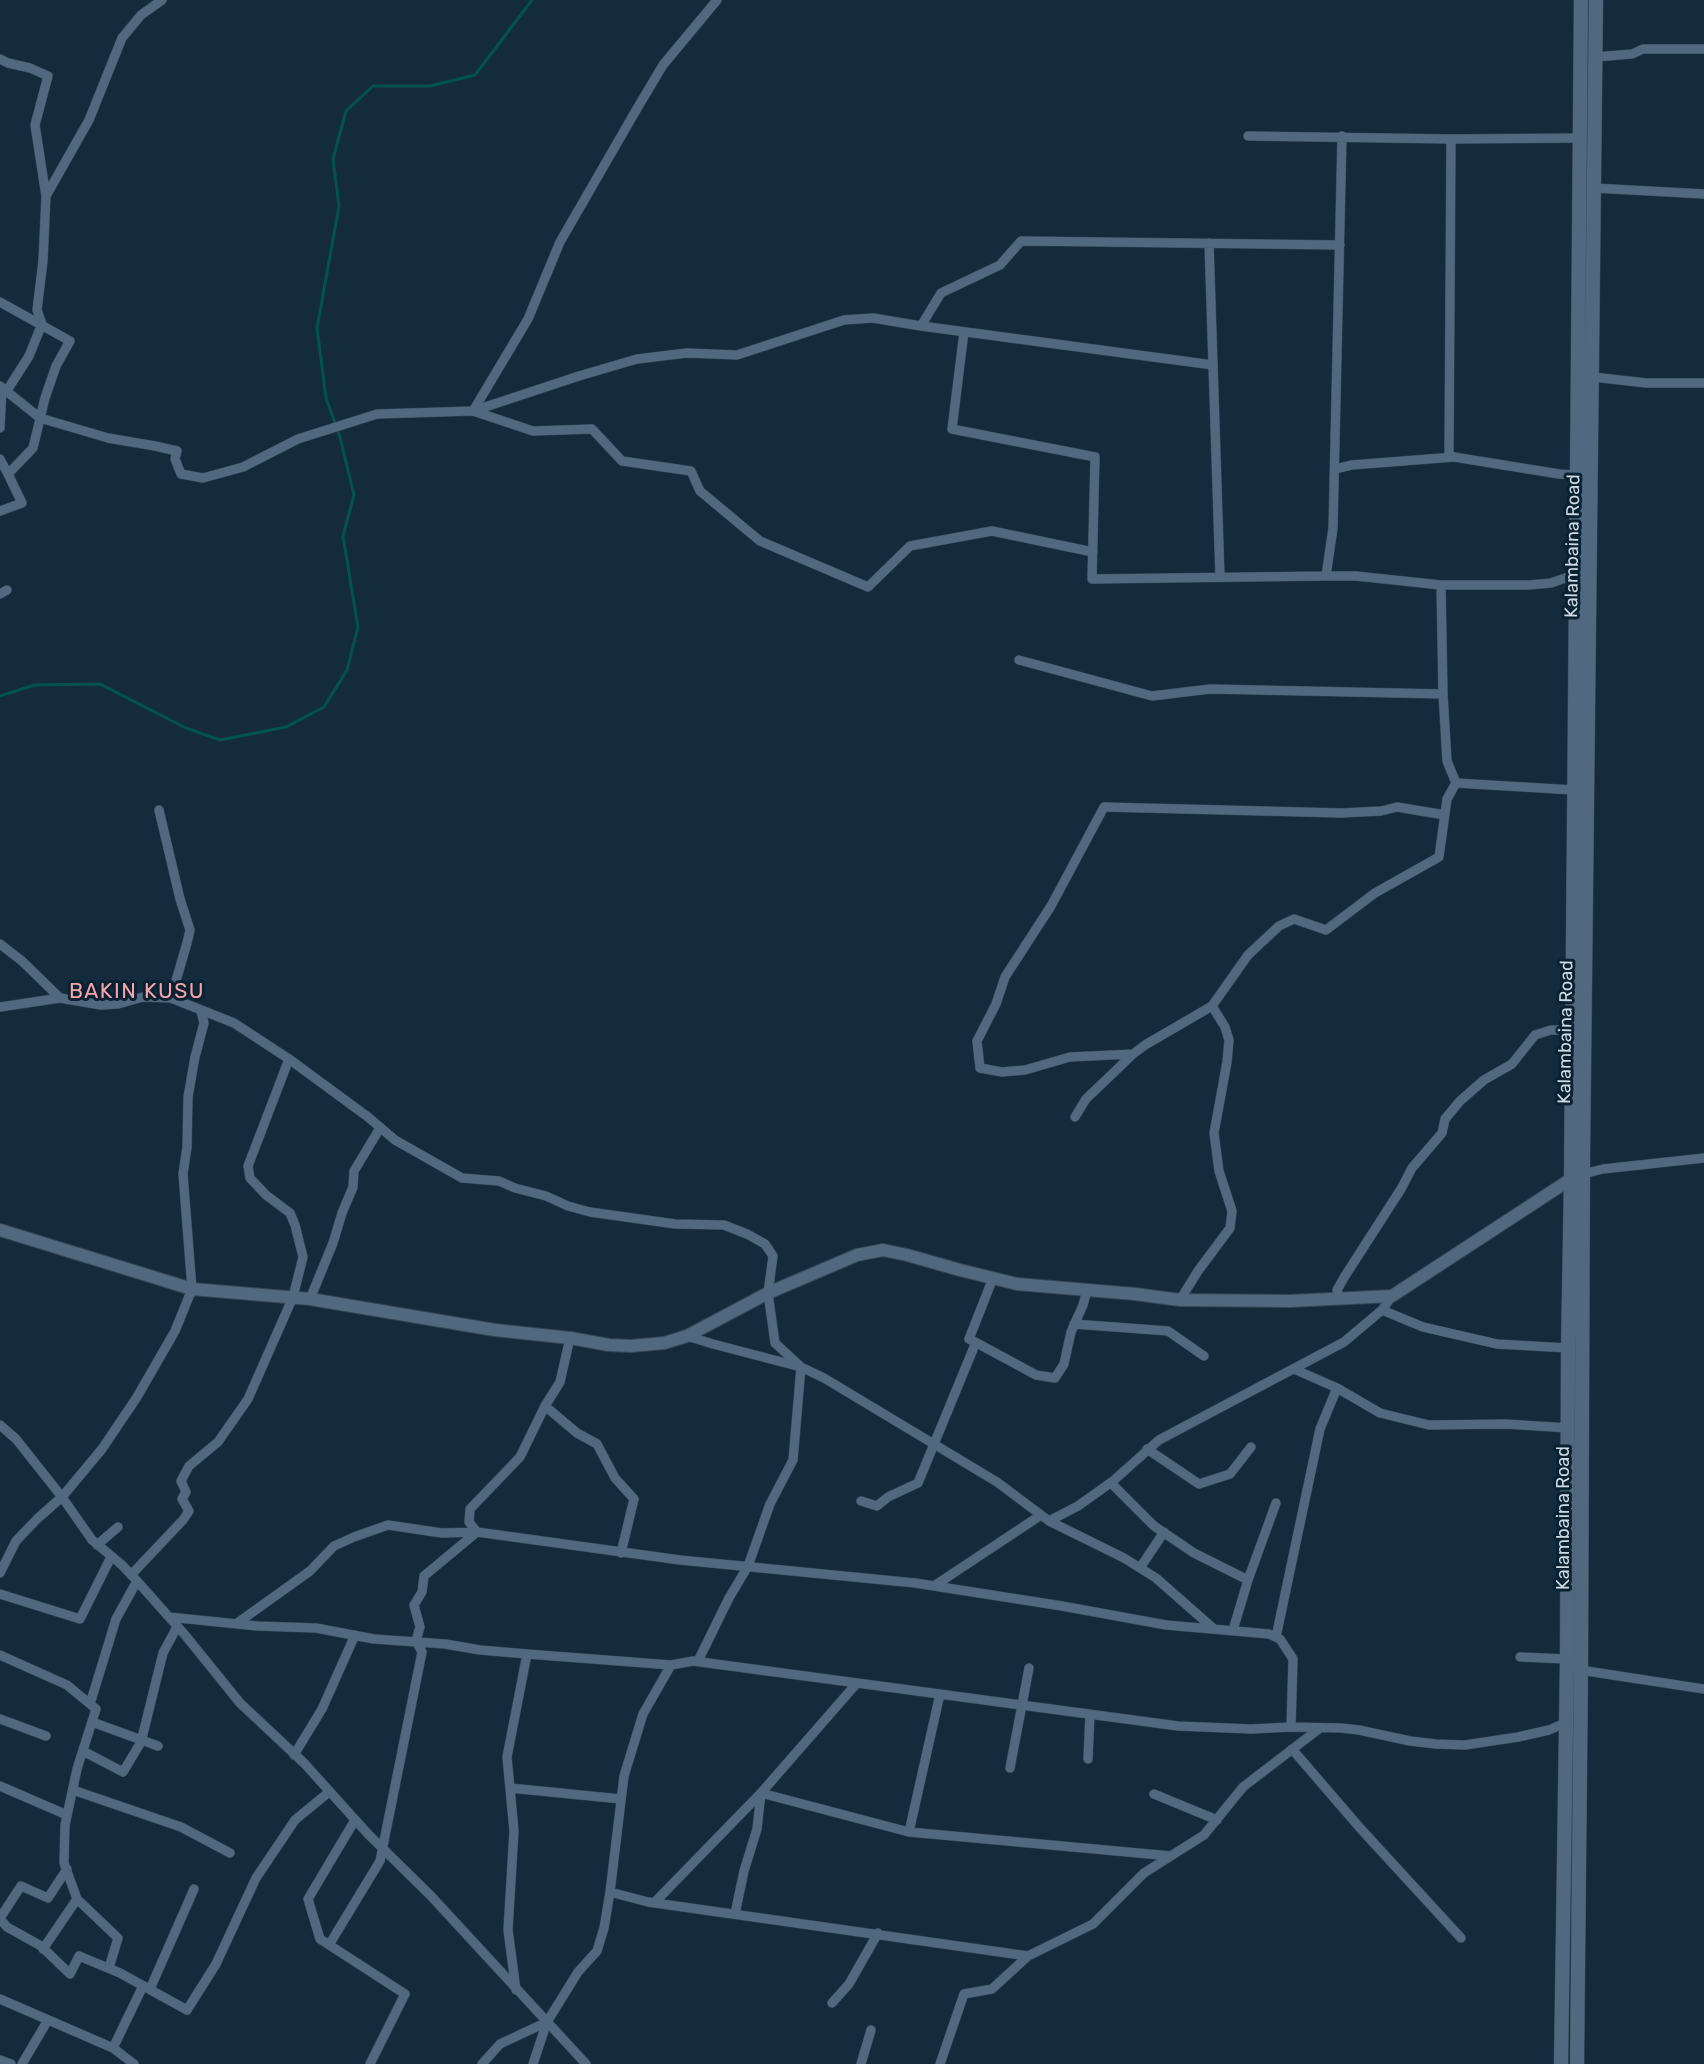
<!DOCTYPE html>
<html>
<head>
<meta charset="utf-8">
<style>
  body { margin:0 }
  canvas { display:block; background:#142b3d }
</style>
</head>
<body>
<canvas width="1704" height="2064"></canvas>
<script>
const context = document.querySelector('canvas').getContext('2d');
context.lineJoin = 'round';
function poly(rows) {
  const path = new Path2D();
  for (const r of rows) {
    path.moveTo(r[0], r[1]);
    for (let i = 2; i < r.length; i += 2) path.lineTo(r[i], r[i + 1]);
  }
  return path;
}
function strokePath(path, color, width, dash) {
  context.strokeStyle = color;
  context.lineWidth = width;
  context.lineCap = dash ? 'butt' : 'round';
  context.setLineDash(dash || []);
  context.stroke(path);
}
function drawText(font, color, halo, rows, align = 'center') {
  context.font = font + ' Rubik,sans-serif';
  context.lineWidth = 6;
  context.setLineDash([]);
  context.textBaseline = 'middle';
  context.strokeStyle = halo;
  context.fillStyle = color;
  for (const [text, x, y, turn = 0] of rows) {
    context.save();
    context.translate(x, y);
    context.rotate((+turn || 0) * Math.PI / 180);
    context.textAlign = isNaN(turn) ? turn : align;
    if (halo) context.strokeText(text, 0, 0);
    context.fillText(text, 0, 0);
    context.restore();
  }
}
const stream = poly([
  [0,696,34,685,100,684,186,728,220,740,286,727,324,707,347,670,358,627,343,536,354,495,340,437,326,398,317,328,339,206,333,159,346,111,373,86,430,86,475,75,532,0]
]);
const minor = poly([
  [717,0,663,65,635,112,560,242,528,319,473,411,533,431,592,429,622,461,691,471,700,491,760,541,868,587,910,546,992,531,1093,552],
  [1595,57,1632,54,1643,49,1704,49],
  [0,59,8,63,30,68,48,76,35,125,46,196,43,261,37,310,42,324,29,356,6,392],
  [1248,136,1451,139,1580,138],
  [1451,139,1449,454,1454,457,1559,474,1577,475],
  [1594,188,1704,194],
  [46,196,89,120,122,38,141,15,162,0],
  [1209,243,1220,577],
  [0,302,70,341,56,366,45,398,33,448,8,474,22,503,0,511],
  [921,326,1213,365],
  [964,332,952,429,1095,457,1092,579,1326,576,1356,576,1441,585,1529,585,1551,583,1568,577,1576,578],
  [1593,377,1646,383,1704,383],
  [0,386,40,418,108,438,155,446,177,451,175,459,181,474,203,478,243,467,298,439,377,414,473,411,579,376,637,359,687,353,737,355,844,320,873,318,921,326,941,293,1000,265,1021,241,1340,245],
  [0,428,2,388],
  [0,459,8,474],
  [1335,469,1352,465,1454,457],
  [1326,576,1333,528,1342,136],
  [0,594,7,590],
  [1019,660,1152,696,1210,689,1443,694,1441,585],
  [1443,694,1447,761,1456,783],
  [159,810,180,899,190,930,187,943,171,998],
  [0,944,22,961,60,998],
  [0,1007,60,998,101,1005,118,1004,143,997,171,998,234,1023,289,1059,368,1117,395,1140,462,1178,499,1181,515,1188,546,1196,568,1206,590,1212,675,1224,724,1225,747,1234,765,1244,773,1256,768,1293,775,1343,801,1367,793,1460,770,1504,748,1566,729,1598,698,1661],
  [1133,1054,1070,1057,1025,1070,1002,1072,980,1068,977,1041,996,1004,1005,977,1051,906,1104,807,1342,813,1381,811,1397,807,1445,815],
  [1075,1117,1086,1099,1133,1054,1145,1045,1212,1006,1248,955,1279,926,1294,919,1326,930,1375,893,1439,857,1447,799,1456,783,1574,790],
  [1583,1174,1603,1169,1704,1158],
  [310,1299,333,1243,342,1213,353,1187,354,1171,380,1128],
  [1339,1299,1337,1290,1345,1276,1401,1189,1412,1168,1442,1133,1445,1119,1460,1101,1484,1080,1512,1064,1535,1035,1551,1030,1572,1030],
  [1180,1300,1198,1271,1230,1228,1232,1211,1219,1171,1214,1133,1227,1062,1229,1040,1225,1027,1212,1006],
  [1382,1310,1423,1327,1497,1344,1568,1348],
  [1074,1324,1168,1331,1204,1356],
  [687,1336,713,1344,801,1367,824,1378,997,1482,1049,1521,1124,1558,1156,1578,1214,1629],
  [570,1338,560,1382,545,1406,520,1457,470,1509,469,1522,477,1532,680,1560,915,1583,1062,1606,1166,1625,1269,1634,1280,1639,1293,1659,1291,1727],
  [975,1342,1036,1375,1055,1378,1064,1364,1071,1332,1083,1305,1087,1290],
  [1294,1369,1337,1388,1380,1413,1429,1425,1506,1424,1569,1428],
  [545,1406,577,1433,597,1444,615,1478,634,1499,621,1553],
  [0,1425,16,1439,62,1497,92,1540,122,1565,137,1581,185,1635,240,1703,304,1763,368,1834,431,1896,586,2064],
  [1147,1449,1199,1484,1230,1474,1251,1447],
  [1111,1483,1154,1526,1194,1553,1248,1580,1233,1630],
  [861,1501,877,1506,888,1497,918,1483,974,1347,975,1342,969,1339,993,1278],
  [1049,1521,1078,1506,1113,1481,1159,1440,1344,1342,1382,1310,1392,1296],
  [97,1545,118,1527],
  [1140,1568,1164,1532],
  [0,1573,16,1541,37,1519,62,1497,102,1449,137,1397,175,1331,192,1289,183,1174,187,1147,188,1097,195,1057,204,1023,201,1011],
  [131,1575,183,1520,189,1511,182,1499,186,1492,181,1481,189,1466,218,1442,248,1399,293,1297,303,1257,295,1225,290,1213,266,1195,250,1178,248,1166,289,1059],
  [1248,1580,1276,1503],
  [934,1586,1041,1515],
  [0,1594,80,1619,111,1557],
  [169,1617,257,1626,316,1628,374,1639,445,1644,480,1650,527,1654,671,1665,693,1661,1178,1726,1251,1729,1291,1727,1341,1728,1359,1730,1410,1741,1436,1744,1465,1745,1518,1737,1549,1730,1565,1723],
  [236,1624,310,1571,334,1546,354,1537,388,1525,442,1533,477,1532,424,1576,422,1592,414,1605,420,1627,416,1641,422,1652,380,1861,329,1945],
  [1276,1637,1320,1429,1337,1388],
  [0,1655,67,1685,96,1709,77,1769,65,1825,64,1863,77,1899,43,1949],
  [1520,1657,1567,1659],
  [671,1665,643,1714,624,1776,610,1892,648,1902,1028,1956],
  [1567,1668,1704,1689],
  [940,1694,909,1832,1171,1856],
  [90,1704,116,1619,137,1581],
  [0,1719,46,1736],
  [92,1722,158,1746],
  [1292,1749,1360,1828,1461,1938],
  [83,1751,123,1772,141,1742,163,1653,177,1627],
  [294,1755,322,1709,355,1635],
  [1088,1759,1090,1714],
  [1010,1768,1029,1668],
  [0,1786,67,1815],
  [510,1788,621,1799],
  [73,1790,181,1827,230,1853],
  [1154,1794,1217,1820],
  [355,1820,308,1899,320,1939,405,1994,370,2064],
  [77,1899,118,1938,109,1968],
  [654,1903,761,1793,857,1683],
  [735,1914,744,1871,757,1829,761,1793,909,1832],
  [0,1918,21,1886,48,1898,67,1869],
  [0,1919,7,1927,41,1946,70,1974,79,1956,120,1973,187,2010,216,1964,256,1878,295,1820,329,1792],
  [150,1989,194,1889],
  [516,1990,508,1930,514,1831,507,1757,527,1654],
  [0,1999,113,2048,134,2064],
  [832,2003,849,1984,878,1933],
  [113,2048,143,1986],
  [0,2060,11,2064],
  [22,2064,48,2020],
  [482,2064,500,2044,547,2022],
  [533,2064,547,2022,578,1972,597,1951,604,1928,610,1892],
  [861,2064,871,2030],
  [940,2064,964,1994,992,1989,1028,1956,1093,1924,1144,1873,1204,1835,1243,1787,1320,1728]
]);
const tertiary = poly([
  [0,1230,192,1289,310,1299,495,1330,570,1338,609,1345,631,1346,664,1343,687,1336,768,1293,857,1255,883,1250,907,1255,960,1270,1017,1284,1135,1294,1180,1300,1290,1301,1392,1296,1571,1179]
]);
const secondary = poly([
  [1561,2064,1567,1659,1568,1348,1571,1179,1581,0],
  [1577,2064,1581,1668,1583,1156,1596,0]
]);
const streetNames = [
  ["Kalambaina Road",1573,546,-89],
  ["Kalambaina Road",1566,1032,-89],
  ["Kalambaina Road",1564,1518,-90]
];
const quarterNames = [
  ["BAKIN KUSU",137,992]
];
strokePath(stream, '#015251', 3);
strokePath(minor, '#354756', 10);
strokePath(tertiary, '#354756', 14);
strokePath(secondary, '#354756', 15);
strokePath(minor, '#51697e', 9);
strokePath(tertiary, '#51697e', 12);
strokePath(secondary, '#51697e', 14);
drawText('18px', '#cddbe7', '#0a2132', streetNames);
context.letterSpacing = '1.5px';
drawText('21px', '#f8a4ac', '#0a2132', quarterNames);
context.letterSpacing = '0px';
</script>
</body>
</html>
